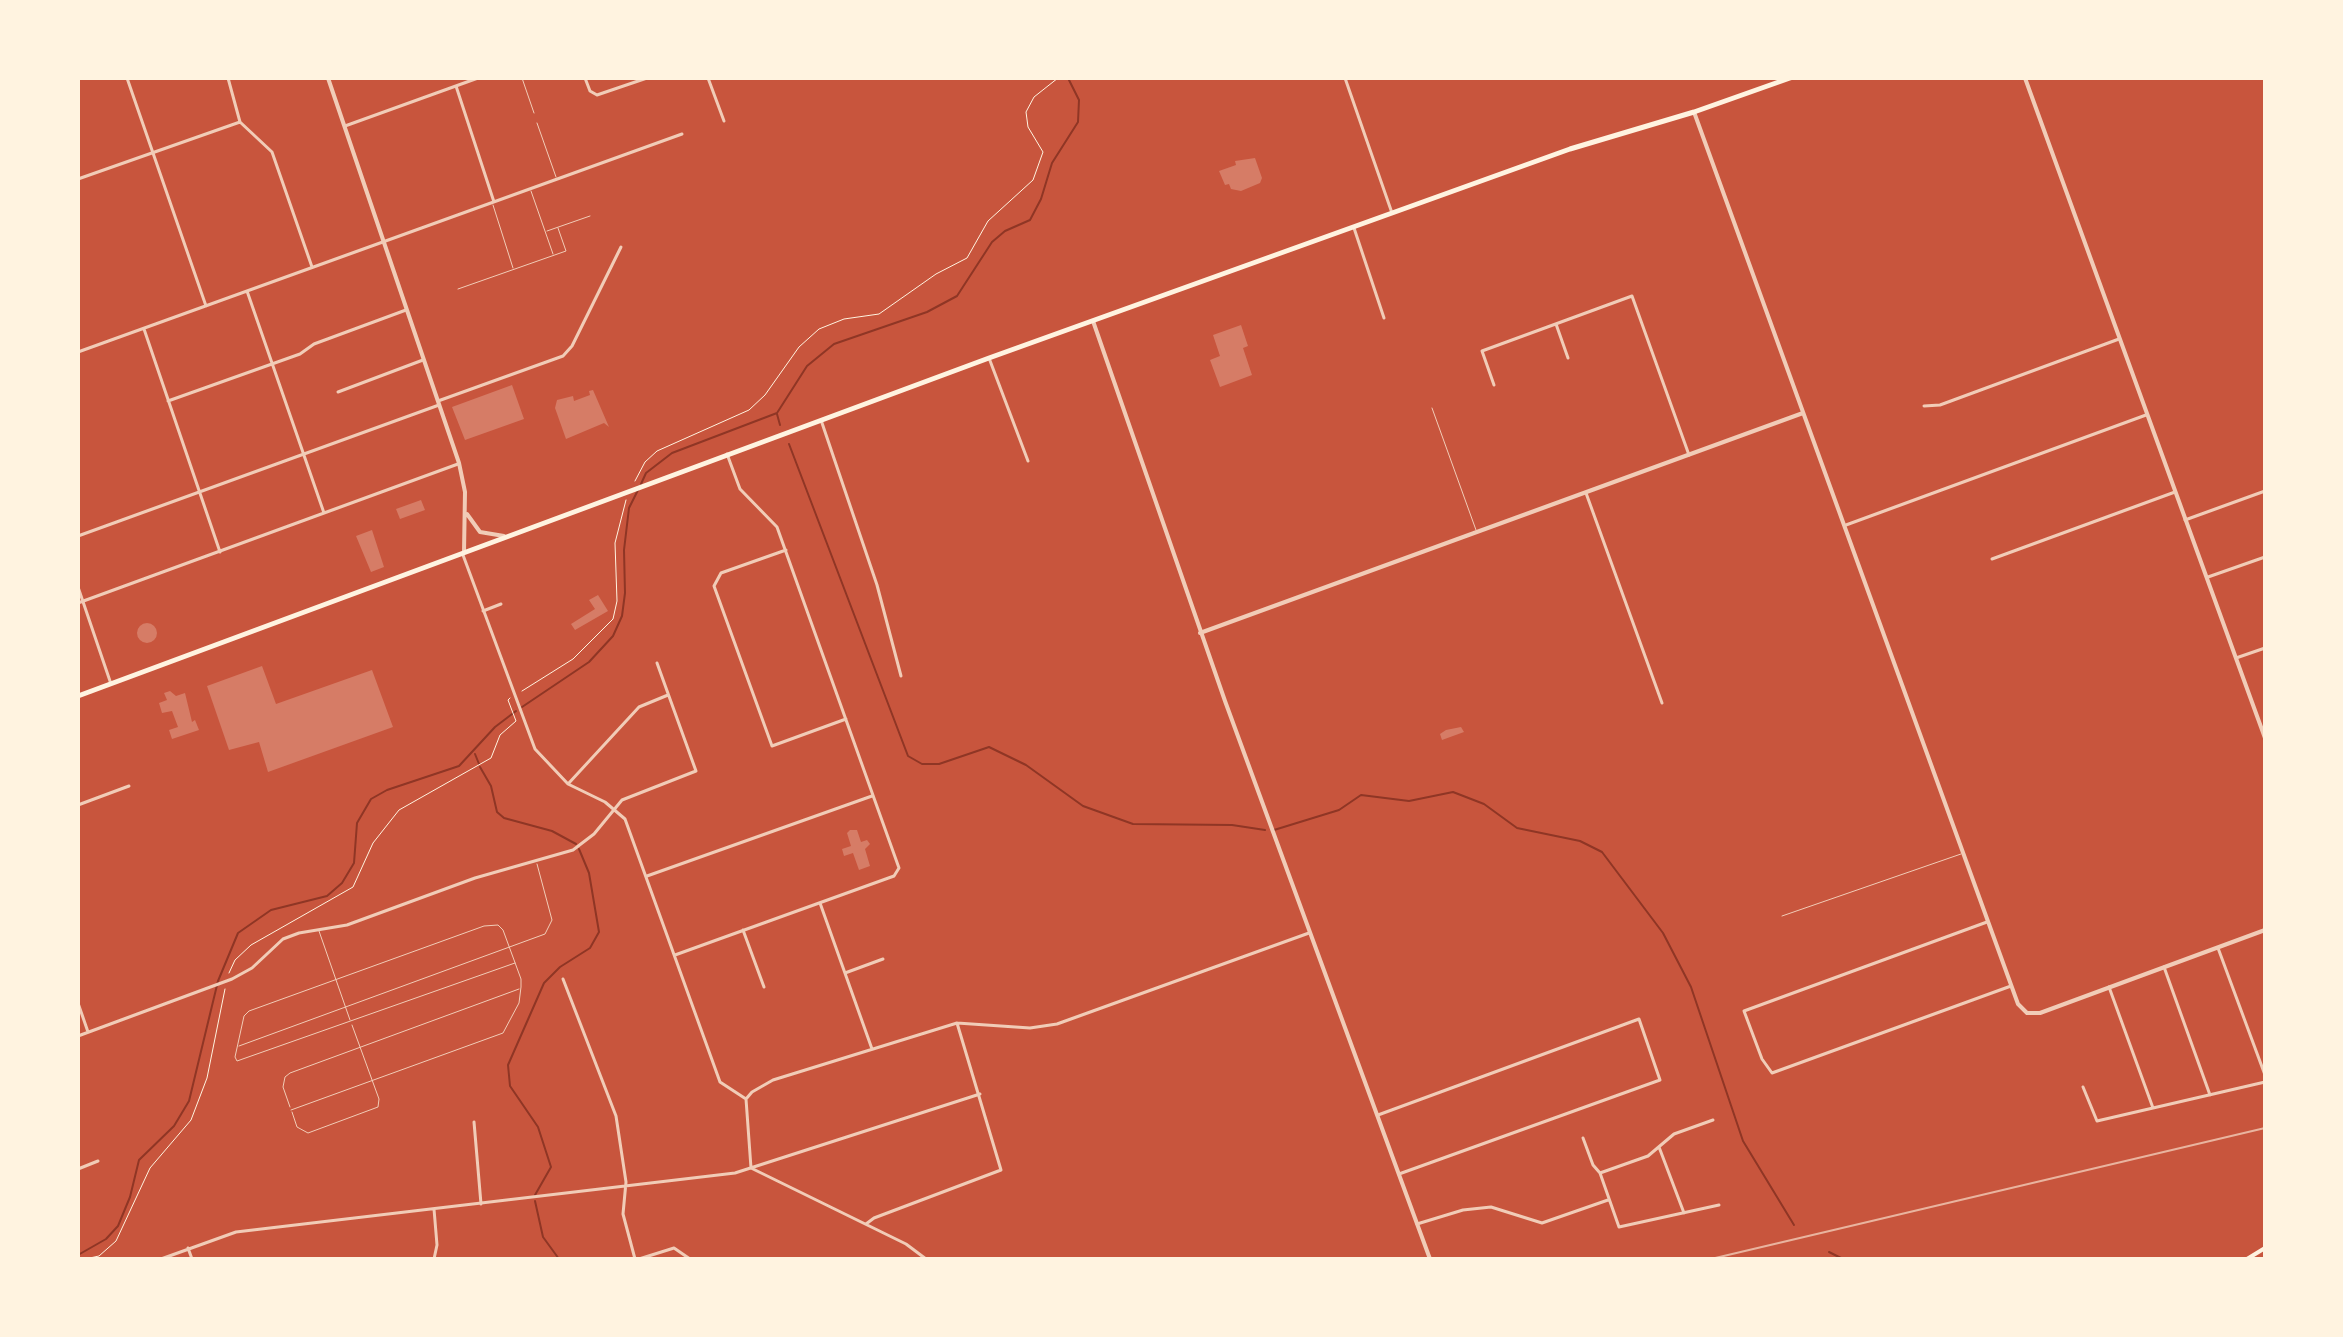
<!DOCTYPE html>
<html>
<head>
<meta charset="utf-8">
<style>
  body { margin:0 }
  #map { position:relative; width:2343px; height:1337px; overflow:hidden; background:#c8553d; font-family:"Varela Round",sans-serif }
  canvas { display:block }
  .frame { position:absolute; inset:0; border:80px solid #fff3e0; pointer-events:none }
</style>
</head>
<body>
<div id="map">
<canvas width="2343" height="1337"></canvas>
<div class="frame"></div>
</div>
<script>
const context = document.querySelector('canvas').getContext('2d');
context.lineJoin = 'round';
function poly(rows) {
  const path = new Path2D();
  for (const r of rows) {
    if (r.length === 3) {
      path.moveTo(r[0] + r[2], r[1]);
      path.arc(r[0], r[1], r[2], 0, 2 * Math.PI);
      continue;
    }
    path.moveTo(r[0], r[1]);
    for (let i = 2; i < r.length; i += 2) path.lineTo(r[i], r[i + 1]);
  }
  return path;
}
function strokePath(path, color, width, dash) {
  context.strokeStyle = color;
  context.lineWidth = width;
  context.lineCap = dash ? 'butt' : 'round';
  context.setLineDash(dash || []);
  context.stroke(path);
}
function fillPath(path, color) {
  context.fillStyle = color;
  context.fill(path, 'evenodd');
}
const stream = poly([
  [777,414,780,425],
  [789,444,908,756,922,764,939,764,989,747,1026,765,1083,806,1133,824,1232,825,1265,830],
  [641,484,646,473,672,453,777,413,807,366,834,344,927,312,957,296,992,242,1005,231,1030,220,1041,199,1052,163,1078,122,1079,100,1068,78],
  [522,707,589,662,613,636,622,616,625,593,624,550,629,508,638,490],
  [475,754,479,764],
  [480,767,491,786,497,812,504,818,552,831,576,844],
  [1274,830,1339,810,1361,795,1409,801,1453,792,1484,804,1517,828,1580,841,1602,852,1663,933,1691,987,1743,1141,1794,1225],
  [535,1195,551,1167,538,1127,510,1086,508,1065,544,983,560,967,590,948,599,932,589,873,579,849],
  [535,1201,543,1237,559,1259],
  [1829,1252,1843,1259],
  [78,1255,106,1239,118,1226,130,1197,139,1160,174,1126,189,1101,218,981,238,933,271,910,327,896,342,883,354,863,357,823,371,799,387,790,459,766,495,727,516,711]
]);
const building = poly([
  [1255,158,1262,178,1260,183,1241,191,1231,189,1229,184,1225,185,1219,171,1236,165,1235,161],
  [1241,325,1248,346,1243,348,1252,375,1220,387,1210,360,1220,356,1213,335],
  [512,385,524,419,465,440,452,407],
  [593,390,609,427,604,423,566,439,555,408,557,400,573,396,574,401,590,395,589,391],
  [421,500,425,510,400,519,396,509],
  [372,530,384,567,371,572,356,536],
  [598,595,608,611,575,630,571,624,595,609,589,600],
  [147,633,10],
  [262,666,276,704,372,670,393,727,268,772,259,742,229,750,207,686],
  [170,691,176,696,185,693,192,722,195,720,199,730,172,739,169,730,178,727,172,711,162,713,159,703,167,700,164,693],
  [1461,727,1464,732,1442,740,1440,734,1446,730],
  [850,830,857,830,861,842,867,840,870,844,865,849,870,866,859,870,853,853,844,856,842,849,851,846,847,833]
]);
const path = poly([
  [635,481,645,462,657,451,749,410,765,395,799,347,819,329,844,319,879,314,936,274,967,258,988,221,1033,180,1043,152,1028,127,1026,112,1034,97,1058,78],
  [522,691,573,659,613,619,617,601,615,543,626,500],
  [229,973,235,960,251,945,353,887,373,843,399,810,491,758,500,735,516,721,508,700,510,698],
  [85,1259,99,1256,116,1241,150,1168,191,1120,207,1078,225,989]
]);
const service = poly([
  [522,78,534,113],
  [537,123,556,177],
  [531,191,553,254],
  [493,205,513,268],
  [547,231,590,216],
  [458,289,566,251,558,228],
  [1432,408,1476,530],
  [1782,916,1961,854],
  [319,931,350,1020],
  [239,1046,545,934,552,920,537,864],
  [290,1107,283,1087,285,1077,290,1073,519,989],
  [291,1110,503,1033,519,1003,521,987,521,979,503,930,498,925,484,926,249,1011,244,1016,235,1057,237,1061,515,963],
  [292,1112,297,1127,308,1133,378,1107,379,1099,352,1025]
]);
const minor = poly([
  [127,78,206,306],
  [228,78,240,122,272,152,312,267],
  [585,78,590,91,597,95,647,78],
  [708,78,724,121],
  [1345,78,1392,213],
  [456,86,494,202],
  [345,126,478,78],
  [78,179,240,122],
  [1354,228,1384,318],
  [247,291,324,513],
  [1556,324,1568,358],
  [144,329,220,552],
  [78,352,682,134],
  [989,358,1028,461],
  [1494,385,1482,351,1632,296,1689,455],
  [338,392,423,360],
  [168,401,300,354,314,344,406,310],
  [438,401,563,356,572,346,621,247],
  [1924,406,1940,405,2119,339],
  [821,420,877,585,901,676],
  [1586,493,1662,703],
  [2185,520,2265,491],
  [1846,525,2146,415],
  [78,536,439,405],
  [786,550,721,573,714,586,772,746,846,719],
  [463,555,535,749,568,784,605,802,625,819,720,1082,746,1099],
  [1992,559,2175,492],
  [2208,577,2265,557],
  [78,587,111,684],
  [78,603,458,464],
  [483,611,501,604],
  [2236,658,2265,648],
  [568,784,639,707,668,695],
  [78,805,129,786],
  [647,876,872,796],
  [820,903,872,1049],
  [1987,922,1744,1011,1762,1059,1772,1073,2011,986],
  [743,930,764,987],
  [2218,948,2265,1075],
  [675,955,894,876,899,868,777,527,740,489,727,454],
  [2164,967,2210,1095],
  [845,973,883,959],
  [563,979,616,1116,626,1182,623,1214,635,1259],
  [2109,987,2153,1108],
  [78,1003,88,1032],
  [78,1036,232,979,252,968,283,939,299,933,347,925,475,878,573,850,594,834,622,800,696,771,657,663],
  [2083,1087,2097,1121,2265,1082],
  [1378,1115,1639,1019,1660,1080,1399,1174],
  [474,1122,481,1204],
  [1583,1138,1593,1165,1600,1173,1619,1227,1719,1205],
  [1659,1147,1684,1213],
  [751,1168,746,1099,752,1092,773,1080,957,1023,1030,1028,1057,1024,1309,933],
  [751,1168,906,1244,926,1259],
  [78,1169,98,1161],
  [1600,1173,1648,1156,1674,1134,1713,1120],
  [434,1209,437,1245,434,1259],
  [866,1224,874,1218,1001,1170,957,1023],
  [1417,1224,1463,1210,1491,1207,1542,1223,1608,1200],
  [188,1248,192,1259],
  [161,1259,236,1232,735,1173,980,1094],
  [639,1259,674,1248,690,1259]
]);
const tertiary = poly([
  [328,78,459,463,465,492,464,552],
  [2025,78,2265,738],
  [1694,112,2018,1004,2027,1013,2040,1013,2265,930],
  [1093,321,1225,701,1430,1259],
  [467,514,480,532,504,536],
  [1200,633,1803,413]
]);
const secondary = poly([
  [2247,1259,2265,1248]
]);
const primary = poly([
  [78,696,989,358,1570,149,1694,112,1790,78]
]);
const rail = poly([
  [1711,1259,2265,1128]
]);
strokePath(stream, '#8f3625', 2);
fillPath(building, '#d67c66');
strokePath(path, '#fff3e0', 1);
strokePath(service, '#f1ccb7', 1);
strokePath(minor, '#f1ccb7', 3);
strokePath(tertiary, '#f1ccb7', 4);
strokePath(secondary, '#fff3e0', 4);
strokePath(primary, '#fff3e0', 5);
strokePath(rail, '#e9b49f', 2);
</script>
</body>
</html>
